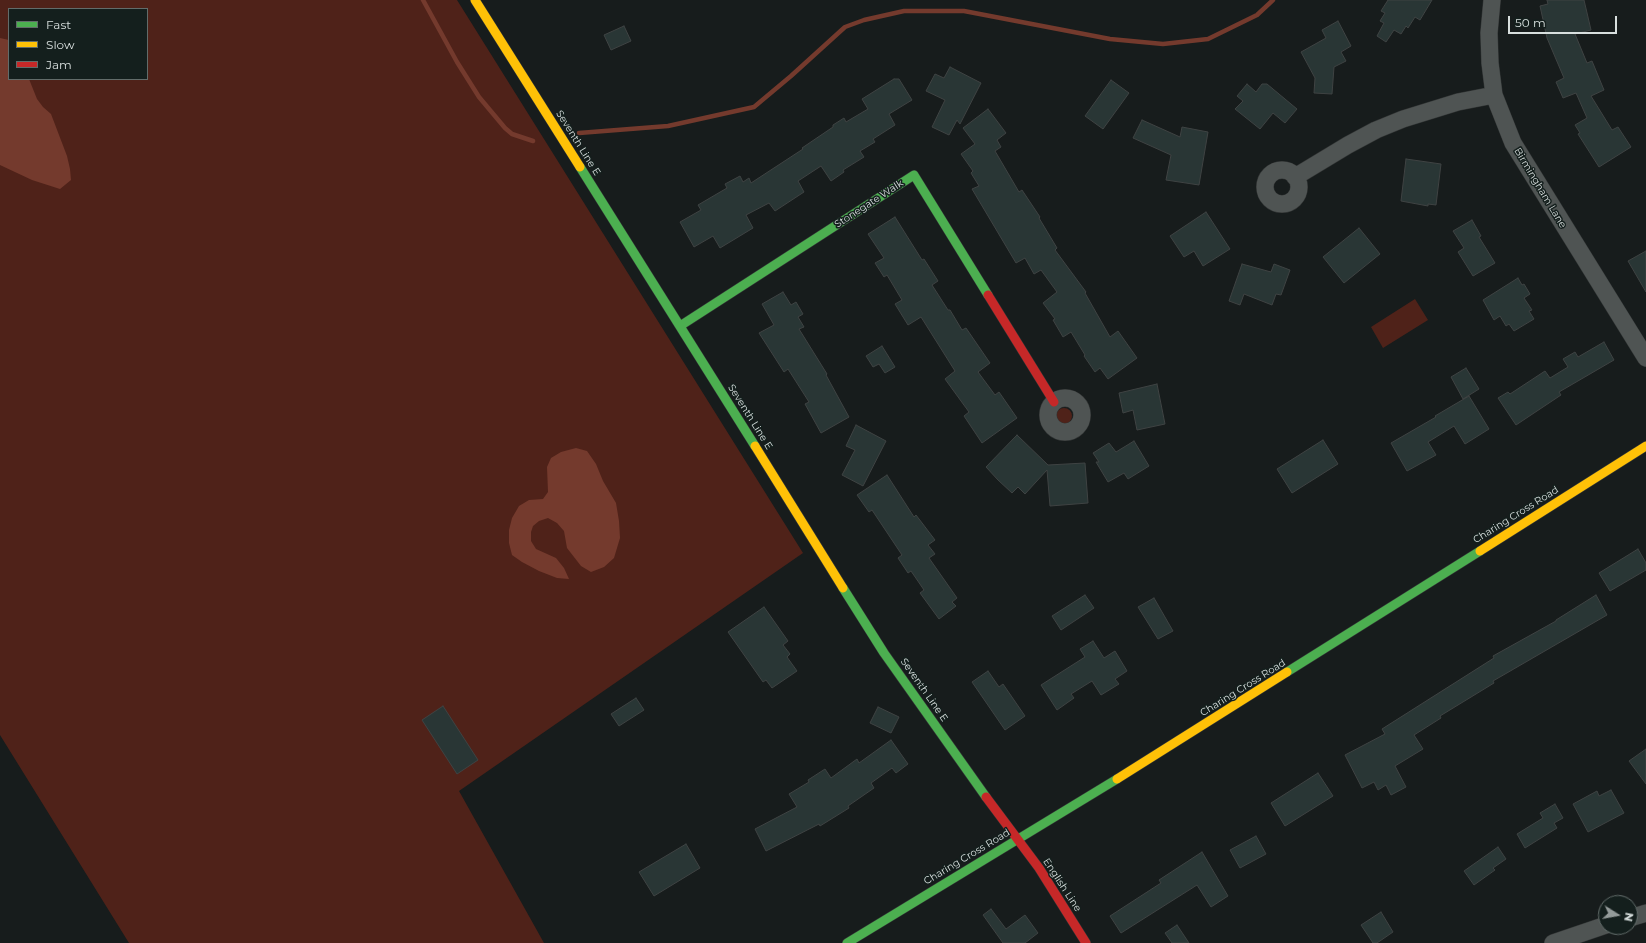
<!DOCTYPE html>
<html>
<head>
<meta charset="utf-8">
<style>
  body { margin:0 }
  #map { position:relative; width:1646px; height:943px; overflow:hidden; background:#171c1c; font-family:Montserrat,sans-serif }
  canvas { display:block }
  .legend { position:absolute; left:8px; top:8px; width:140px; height:72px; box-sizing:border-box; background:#141f1d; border:1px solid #626c6a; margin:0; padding:5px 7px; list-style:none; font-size:12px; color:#d8dfde }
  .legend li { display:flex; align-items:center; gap:8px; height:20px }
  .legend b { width:20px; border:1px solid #626c6a }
  .north { position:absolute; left:1598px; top:895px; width:40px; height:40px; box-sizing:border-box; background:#141f1d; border:1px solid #626c6a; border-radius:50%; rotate:101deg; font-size:11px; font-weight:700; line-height:16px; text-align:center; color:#d8dfde }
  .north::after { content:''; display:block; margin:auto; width:14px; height:18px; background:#949b9a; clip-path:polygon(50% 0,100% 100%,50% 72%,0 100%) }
  .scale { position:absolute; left:1508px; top:16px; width:109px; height:18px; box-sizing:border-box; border:2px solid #d8dfde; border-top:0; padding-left:5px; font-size:12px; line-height:14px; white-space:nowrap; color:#d8dfde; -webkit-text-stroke:3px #141f1d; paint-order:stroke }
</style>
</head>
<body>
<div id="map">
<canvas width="1646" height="943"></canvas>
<ul class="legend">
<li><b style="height:5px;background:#4caf50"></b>Fast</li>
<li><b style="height:5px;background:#ffc107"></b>Slow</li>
<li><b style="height:5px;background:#c62828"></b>Jam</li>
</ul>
<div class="north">N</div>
<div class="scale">50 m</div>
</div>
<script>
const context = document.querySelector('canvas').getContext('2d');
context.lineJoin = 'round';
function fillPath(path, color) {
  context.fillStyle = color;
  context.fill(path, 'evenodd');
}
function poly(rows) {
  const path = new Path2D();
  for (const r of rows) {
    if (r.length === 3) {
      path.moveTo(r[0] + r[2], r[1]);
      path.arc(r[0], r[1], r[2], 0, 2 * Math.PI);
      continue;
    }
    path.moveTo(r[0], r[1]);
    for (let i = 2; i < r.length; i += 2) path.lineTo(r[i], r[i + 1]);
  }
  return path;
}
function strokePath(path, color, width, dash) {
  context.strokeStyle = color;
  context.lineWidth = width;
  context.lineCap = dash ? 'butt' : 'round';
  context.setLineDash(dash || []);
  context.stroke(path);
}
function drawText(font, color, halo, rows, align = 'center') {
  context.font = font + ' Montserrat,sans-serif';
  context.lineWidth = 3;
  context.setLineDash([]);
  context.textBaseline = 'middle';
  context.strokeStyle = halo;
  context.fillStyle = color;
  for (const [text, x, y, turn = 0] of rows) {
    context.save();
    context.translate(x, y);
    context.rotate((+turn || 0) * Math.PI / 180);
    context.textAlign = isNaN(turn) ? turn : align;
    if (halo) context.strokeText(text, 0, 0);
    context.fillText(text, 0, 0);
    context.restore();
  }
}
const green = poly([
  [0,0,457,0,803,553,459,791,544,943,129,943,0,735],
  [9,9,147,9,147,79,9,79],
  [1415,299,1428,320,1383,348,1371,327],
  [1064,416,8]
]);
const water = poly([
  [0,38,9,40,9,79,29,79,37,99,43,107,51,114,67,156,70,169,71,180,60,189,32,180,0,165],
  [576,448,587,451,596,464,603,481,616,503,619,521,620,538,614,558,604,567,591,572,581,566,567,548,564,531,557,523,548,518,539,521,533,526,531,532,531,541,536,549,556,558,564,568,569,579,557,578,539,571,522,562,512,555,509,543,509,530,512,518,519,506,529,500,543,499,548,492,547,467,551,458,561,452]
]);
const stream = poly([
  [423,0,457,62,479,97,505,128,512,134,533,141],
  [579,133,668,126,754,107,791,76,845,27,864,20,904,11,964,11,1110,39,1163,44,1208,39,1257,15,1273,0]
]);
const building = poly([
  [1388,0,1432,0,1420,20,1415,17,1408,28,1406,26,1401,34,1394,30,1386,42,1377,36,1384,23,1380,21,1385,13,1381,11,1388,0],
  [1547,0,1584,0,1591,30,1575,34,1587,63,1592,61,1604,90,1591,96,1612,130,1618,127,1631,147,1599,167,1578,134,1580,133,1575,125,1587,118,1576,93,1563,98,1556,82,1564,78,1547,38,1540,6,1548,4,1547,0],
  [1338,21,1351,46,1341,52,1346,61,1334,67,1332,94,1314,93,1315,78,1301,52,1326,38,1322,30,1338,21],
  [624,26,631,41,611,50,604,35,624,26],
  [950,67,981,83,960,124,957,120,949,135,932,127,945,100,926,91,935,74,944,78,950,67],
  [894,79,899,79,912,100,889,114,895,125,873,139,875,142,860,151,864,157,843,170,844,172,831,181,821,166,798,181,804,192,775,211,769,203,746,215,753,228,720,248,713,236,694,247,680,222,701,210,698,205,727,188,725,184,740,176,743,182,749,178,751,183,803,149,802,148,833,127,833,125,844,118,846,122,868,109,862,99,894,79],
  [1111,80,1129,93,1103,129,1085,116,1111,80],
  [1247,84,1256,92,1262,84,1267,84,1297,109,1285,123,1273,113,1260,129,1235,109,1243,101,1237,96,1247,84],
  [988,109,1006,133,997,140,1001,147,995,151,1019,192,1022,190,1040,217,1039,218,1057,248,1055,250,1086,292,1085,293,1110,337,1118,331,1137,358,1108,379,1100,368,1095,372,1084,356,1085,355,1071,332,1063,337,1053,320,1055,319,1043,303,1057,292,1041,270,1034,274,1025,258,1016,263,972,189,979,186,971,173,973,171,961,154,975,144,963,128,988,109],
  [1142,120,1180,137,1182,127,1208,132,1199,185,1166,180,1171,155,1133,138,1142,120],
  [1406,159,1441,164,1436,205,1428,204,1428,206,1401,201,1406,159],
  [1206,212,1230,249,1203,266,1194,251,1184,257,1170,236,1206,212],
  [895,217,922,260,924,259,938,281,932,285,948,310,950,310,962,330,966,328,990,363,978,372,995,395,999,392,1017,418,982,443,964,416,969,412,945,379,955,371,921,317,908,325,895,304,902,300,887,275,884,277,875,263,884,258,868,234,895,217],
  [1472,220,1481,236,1479,237,1495,263,1473,276,1458,252,1464,248,1453,231,1472,220],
  [1359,228,1380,254,1344,283,1323,257,1359,228],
  [1646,251,1646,292,1628,261,1646,251],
  [1242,264,1271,272,1274,264,1290,270,1281,295,1276,294,1272,305,1244,294,1240,305,1229,301,1242,264],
  [1518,278,1522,285,1524,284,1530,294,1524,298,1532,310,1529,311,1534,319,1514,331,1509,324,1506,326,1500,316,1494,320,1483,300,1518,278],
  [783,292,791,305,796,302,803,314,798,317,804,327,799,329,827,374,826,375,849,417,821,433,805,404,809,402,788,369,784,372,759,333,774,325,762,304,783,292],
  [1604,342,1614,360,1559,392,1561,395,1516,425,1498,398,1508,392,1510,394,1545,371,1550,378,1568,367,1563,359,1575,352,1578,357,1604,342],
  [882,346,895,367,885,373,879,364,873,367,866,356,882,346],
  [1466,368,1479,389,1463,399,1451,377,1466,368],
  [1157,384,1165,424,1137,430,1133,410,1123,413,1119,393,1157,384],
  [1469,396,1489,429,1465,444,1454,426,1428,442,1436,455,1407,471,1391,443,1436,417,1435,416,1469,396],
  [856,425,886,441,863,486,842,475,855,450,846,446,856,425],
  [1017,435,1048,465,1085,463,1088,503,1050,506,1047,470,1025,494,1018,487,1012,493,998,480,986,467,1017,435],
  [1323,440,1338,464,1292,493,1277,469,1323,440],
  [1134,441,1149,466,1128,479,1124,473,1108,482,1096,462,1099,462,1093,453,1109,443,1116,452,1134,441],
  [887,475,914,517,916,515,935,540,928,545,935,554,929,558,957,598,952,602,956,606,939,619,920,593,924,590,911,571,908,573,898,558,902,555,872,510,869,512,857,495,887,475],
  [1638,549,1646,563,1646,570,1610,591,1599,573,1638,549],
  [1085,595,1094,608,1061,630,1052,616,1085,595],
  [1596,595,1607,615,1493,681,1494,683,1440,716,1441,718,1414,735,1423,749,1395,766,1406,787,1391,795,1386,785,1378,790,1374,782,1362,788,1345,755,1385,734,1382,729,1494,658,1493,656,1556,621,1556,620,1596,595],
  [1154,598,1173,631,1158,639,1138,607,1154,598],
  [764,607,788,641,783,645,790,654,787,657,797,671,772,688,766,680,763,682,728,632,764,607],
  [1093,641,1104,658,1115,651,1127,671,1115,679,1119,684,1101,695,1092,681,1071,694,1074,698,1057,710,1041,685,1085,657,1080,649,1093,641],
  [988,671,999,687,1003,684,1025,716,1005,730,972,682,988,671],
  [636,698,644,710,619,726,611,714,636,698],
  [443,706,478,760,457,774,422,720,443,706],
  [878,707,899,717,891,733,870,723,878,707],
  [891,740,908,764,896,773,892,768,871,783,874,788,848,806,849,808,820,826,819,824,766,851,755,829,797,807,789,794,809,782,808,780,825,769,831,778,857,759,859,763,891,740],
  [1646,749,1646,784,1629,761,1646,749],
  [1318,773,1333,796,1285,826,1271,803,1318,773],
  [1611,790,1624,813,1588,832,1573,804,1597,791,1599,796,1611,790],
  [1555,804,1563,818,1554,823,1557,828,1525,848,1517,834,1543,818,1540,813,1555,804],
  [1256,836,1266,854,1240,868,1230,850,1256,836],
  [686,844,700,868,654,896,639,872,686,844],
  [1498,847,1506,859,1493,868,1495,870,1474,885,1464,871,1498,847],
  [1202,852,1228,896,1211,907,1197,885,1121,933,1110,916,1161,883,1159,880,1202,852],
  [991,909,1006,929,1025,915,1038,933,1025,943,1003,943,983,915,991,909],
  [1381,912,1393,932,1377,943,1373,943,1361,925,1381,912],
  [1177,925,1189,943,1172,943,1165,933,1177,925]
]);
const street = poly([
  [1492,0,1489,33,1490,63,1494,95,1513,143,1646,358],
  [1282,187,17],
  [1295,177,1348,145,1376,130,1403,119,1458,102,1494,95],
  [1065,415,17],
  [1630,918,1646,913],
  [1553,943,1606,925]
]);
const fast = poly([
  [580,167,755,446],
  [680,326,914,175,988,295],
  [843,588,884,653,986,797],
  [1287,672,1480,551],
  [847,943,1117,779]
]);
const slow = poly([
  [475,0,580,167],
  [755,446,843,588],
  [1480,551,1646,446],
  [1117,779,1287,672]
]);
const jam = poly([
  [988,295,1054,402],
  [986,797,1039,868,1086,943]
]);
const streetNames = [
  ["Seventh Line E",578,143,58],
  ["Birmingham Lane",1540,188,59],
  ["Stonegate Walk",869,204,-33],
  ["Seventh Line E",750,417,58],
  ["Charing Cross Road",1516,515,-32],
  ["Charing Cross Road",1243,688,-32],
  ["Seventh Line E",924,690,55],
  ["Charing Cross Road",967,857,-31],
  ["English Line",1062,885,57]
];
fillPath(green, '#4f2219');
fillPath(water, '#743a2d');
strokePath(stream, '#743a2d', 4.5);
fillPath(building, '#293635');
strokePath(building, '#3f4343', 1);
strokePath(street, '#323535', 18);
strokePath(fast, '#323535', 10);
strokePath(slow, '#323535', 10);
strokePath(jam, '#323535', 10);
strokePath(street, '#4f5453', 17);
strokePath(fast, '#4caf50', 9);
strokePath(slow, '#ffc107', 9);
strokePath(jam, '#c62828', 9);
drawText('10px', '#d8dfde', '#141f1d', streetNames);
</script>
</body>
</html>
